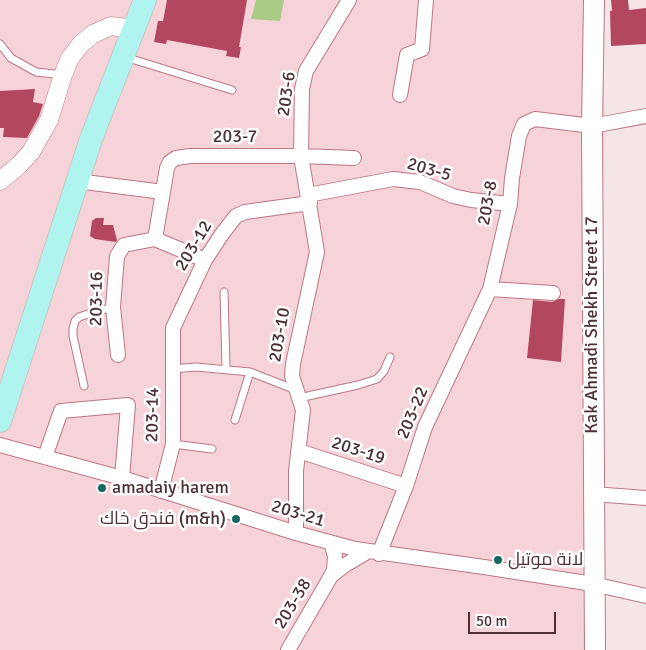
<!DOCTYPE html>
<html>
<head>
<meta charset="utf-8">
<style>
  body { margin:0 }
  #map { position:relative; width:646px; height:650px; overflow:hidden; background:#f5e5e7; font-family:Signika,sans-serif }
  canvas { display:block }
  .scale { position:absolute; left:468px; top:612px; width:88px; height:22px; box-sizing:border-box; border:2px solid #4e3035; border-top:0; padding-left:6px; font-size:15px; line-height:18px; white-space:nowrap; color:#4e3035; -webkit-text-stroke:4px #fff; paint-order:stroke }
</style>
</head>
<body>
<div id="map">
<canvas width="646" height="650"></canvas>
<div class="scale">50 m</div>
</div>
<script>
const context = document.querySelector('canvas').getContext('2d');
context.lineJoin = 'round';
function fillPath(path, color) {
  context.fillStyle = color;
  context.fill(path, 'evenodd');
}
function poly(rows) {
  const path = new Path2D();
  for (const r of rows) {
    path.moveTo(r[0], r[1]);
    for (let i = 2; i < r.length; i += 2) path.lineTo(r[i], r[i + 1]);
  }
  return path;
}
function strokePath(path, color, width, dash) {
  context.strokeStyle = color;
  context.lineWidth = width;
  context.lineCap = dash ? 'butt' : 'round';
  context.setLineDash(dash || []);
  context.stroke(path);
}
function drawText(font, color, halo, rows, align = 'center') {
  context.font = font + ' Signika,Cairo,sans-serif';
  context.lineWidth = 5;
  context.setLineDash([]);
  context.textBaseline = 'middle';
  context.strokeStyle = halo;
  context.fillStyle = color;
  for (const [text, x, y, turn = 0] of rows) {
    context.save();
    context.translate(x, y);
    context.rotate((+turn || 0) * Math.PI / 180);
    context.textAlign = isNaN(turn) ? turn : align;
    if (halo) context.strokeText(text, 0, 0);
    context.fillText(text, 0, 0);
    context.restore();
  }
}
const built = poly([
  [0,0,600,0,605,124,593,494,595,650,0,650]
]);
const green = poly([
  [256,0,284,0,280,21,251,19]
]);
const building = poly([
  [167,0,247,0,239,47,241,47,239,58,226,56,227,51,167,40,166,44,154,42,158,21,163,21],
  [611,0,628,0,629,10,646,8,646,44,611,46,610,11,612,11],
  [35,89,33,102,43,104,39,116,27,138,3,137,4,128,0,128,0,91],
  [96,218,104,218,103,225,113,225,117,240,116,242,95,239,90,236,92,221],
  [559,299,565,299,561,362,527,358,533,300,552,302]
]);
const service = poly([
  [0,44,11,58,36,72,63,75],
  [125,57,232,90],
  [224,292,226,369],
  [172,369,196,367,250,372,296,390],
  [84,386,73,336,73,329,75,321,79,317,88,314,113,307],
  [299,398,358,385,377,379,384,371,390,357],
  [235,420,250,372],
  [173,444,212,449]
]);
const minor = poly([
  [400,95,407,55,422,49,426,0],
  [77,181,163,192],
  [308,195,393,179,420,182,453,196,471,200,510,204],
  [155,239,167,168,170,162,176,158,190,156,301,156,354,158],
  [490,289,553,293],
  [118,355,113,307,117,256,124,245,155,239,205,260],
  [0,445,122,478,296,533,355,549,484,567,593,584,646,596],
  [299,451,406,486],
  [45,457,61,411,128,405,122,478],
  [161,491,173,444,173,328,205,260,222,234,236,216,245,212,310,203],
  [593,494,646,498],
  [296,533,296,471,303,410,292,376,293,364,317,252,301,156,302,89,306,71,349,0],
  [379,554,406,486,425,427,490,289,510,204,512,178,519,136,524,124,535,119,592,126,646,116],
  [331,576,345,565,367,552],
  [288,650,331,576,334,570,335,556,331,543]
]);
const tertiary = poly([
  [0,181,19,165,31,152,49,120,63,75,70,58,81,44,93,34,111,26,134,29]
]);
const secondary = poly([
  [594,0,592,126,595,650]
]);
const primary = poly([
  [0,421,91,139,145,0]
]);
const markers = [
  [102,488,5,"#196661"],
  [236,519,5,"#196661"],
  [498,560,5,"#196661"]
];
const streetNames = [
  ["203-6",287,94,-82],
  ["203-7",235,137],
  ["203-5",429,170,16],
  ["203-8",488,203,-80],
  ["203-12",194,246,-59],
  ["203-16",97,299,-89],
  ["Kak Ahmadi Shekh Street 17",592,325,-90],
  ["203-10",280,335,-80],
  ["203-22",413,413,-67],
  ["203-14",153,415,-89],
  ["203-19",358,451,18],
  ["203-21",298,514,17],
  ["203-38",293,604,-59]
];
const poiNames = [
  ["amadaiy harem",112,488],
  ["فندق خاك (m&h)",226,519,"right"],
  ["لانة موتيل",508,560]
];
fillPath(built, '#f6d3d8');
fillPath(green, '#aacb85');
fillPath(building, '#b44760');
strokePath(service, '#bd7783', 9);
strokePath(minor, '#bd7783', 16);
strokePath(tertiary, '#bd7783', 19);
strokePath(secondary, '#bd7783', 22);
strokePath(primary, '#cdc5c6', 24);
strokePath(service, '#fff', 7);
strokePath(minor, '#fff', 14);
strokePath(tertiary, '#fff', 18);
strokePath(secondary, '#fff', 20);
strokePath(primary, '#b0f4ef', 22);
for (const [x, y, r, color] of markers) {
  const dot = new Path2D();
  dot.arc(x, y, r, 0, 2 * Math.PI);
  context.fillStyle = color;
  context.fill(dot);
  strokePath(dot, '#fff', 2);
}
drawText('18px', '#4e3035', '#fff', streetNames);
drawText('18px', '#4e3035', '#fff', poiNames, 'left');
</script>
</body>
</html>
